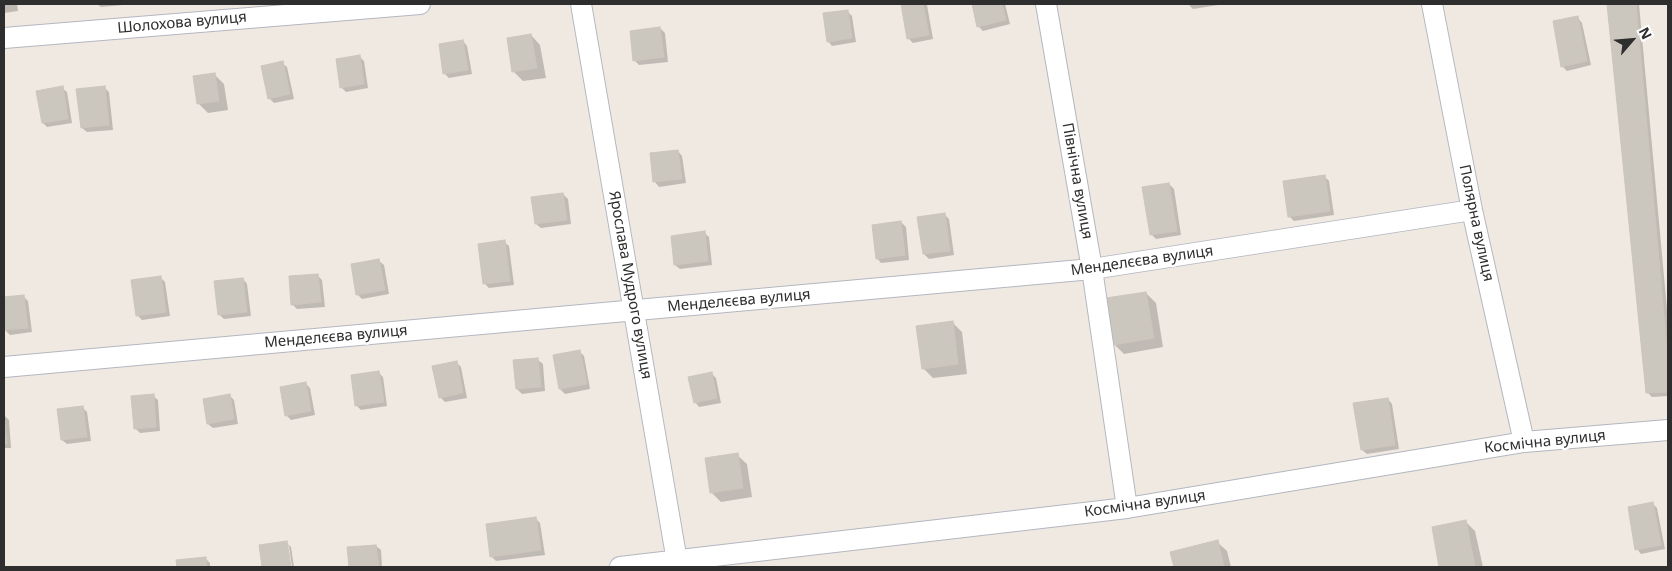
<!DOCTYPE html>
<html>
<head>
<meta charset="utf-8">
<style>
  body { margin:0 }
  #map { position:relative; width:1672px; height:571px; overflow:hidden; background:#efe9e1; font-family:"Noto Sans",sans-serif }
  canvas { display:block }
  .frame { position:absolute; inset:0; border:5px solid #2e2e2e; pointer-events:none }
  .north { position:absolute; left:1607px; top:15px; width:50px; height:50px; -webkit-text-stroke:4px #fff; paint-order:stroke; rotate:63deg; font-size:14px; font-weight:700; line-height:20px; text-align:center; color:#2e2e2e }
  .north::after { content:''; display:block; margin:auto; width:18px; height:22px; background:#2e2e2e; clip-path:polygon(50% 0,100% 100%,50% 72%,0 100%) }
</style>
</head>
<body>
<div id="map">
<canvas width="1672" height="571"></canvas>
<div class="frame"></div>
<div class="north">N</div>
</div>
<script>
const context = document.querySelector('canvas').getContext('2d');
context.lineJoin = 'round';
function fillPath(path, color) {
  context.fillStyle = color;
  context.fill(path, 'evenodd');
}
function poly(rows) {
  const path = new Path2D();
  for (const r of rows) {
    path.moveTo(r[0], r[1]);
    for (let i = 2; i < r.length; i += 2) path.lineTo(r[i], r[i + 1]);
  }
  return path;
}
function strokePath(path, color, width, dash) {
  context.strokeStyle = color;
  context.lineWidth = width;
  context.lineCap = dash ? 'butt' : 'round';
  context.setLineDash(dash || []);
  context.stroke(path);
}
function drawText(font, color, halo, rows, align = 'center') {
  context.font = font + ' "Noto Sans",sans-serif';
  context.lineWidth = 5;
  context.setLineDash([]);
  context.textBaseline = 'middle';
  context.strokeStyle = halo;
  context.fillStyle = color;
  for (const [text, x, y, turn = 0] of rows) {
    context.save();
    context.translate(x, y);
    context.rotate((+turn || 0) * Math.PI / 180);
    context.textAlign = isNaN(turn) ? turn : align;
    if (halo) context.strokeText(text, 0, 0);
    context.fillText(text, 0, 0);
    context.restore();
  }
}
const shadow = poly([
  [4,4,17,4,18,11,4,13],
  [97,4,123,4,123,5,101,7],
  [902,4,927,5,933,39,913,43,908,38],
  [973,4,1005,4,1010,24,983,31,978,26],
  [1188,4,1225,4,1193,9],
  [1608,4,1639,4,1668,320,1668,396,1652,397,1648,393],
  [847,11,852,16,856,42,832,46,828,41],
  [1578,18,1582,23,1591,65,1567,71,1562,66],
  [660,28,665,33,668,62,639,65,635,61],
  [531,35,540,45,546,78,523,81,514,72],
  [463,41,467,46,472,74,449,78,444,73],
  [359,56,364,61,368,88,346,92,341,87],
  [282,63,287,67,294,99,274,103,269,98],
  [215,75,224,84,228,110,208,113,198,103],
  [104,87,109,92,113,130,87,132,82,128],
  [62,88,67,92,72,123,47,127,43,123],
  [678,151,682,156,686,183,659,187,655,182,651,154],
  [1325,177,1329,181,1334,215,1294,221,1289,216],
  [1169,184,1174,189,1181,235,1156,239,1151,234],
  [563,194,568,199,571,224,541,228,536,224],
  [944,214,949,219,954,255,929,259,924,254,919,218],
  [901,222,906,227,909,260,881,263,877,258],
  [704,233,709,237,712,265,680,269,675,265],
  [504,242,509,246,514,285,489,288,484,283],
  [379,261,384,265,389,294,362,299,357,294],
  [318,276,322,280,325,307,297,309,292,304],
  [160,277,165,282,170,316,142,320,137,315],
  [243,279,247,284,251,316,224,319,219,314],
  [1146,293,1156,303,1163,347,1124,354,1114,344],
  [23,296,28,301,32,332,10,335,5,330,4,298],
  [953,323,962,332,967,374,933,378,923,368],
  [580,352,584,356,590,389,565,394,560,389,554,356],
  [538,360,543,364,545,391,522,394,517,389],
  [456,362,461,367,467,398,445,402,440,397],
  [378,372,383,377,387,406,361,410,356,405],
  [712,374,716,378,721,403,699,407,695,402],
  [305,383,310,388,315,415,291,420,286,415],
  [229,395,234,400,238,424,213,428,208,424],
  [153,396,158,400,160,431,140,433,135,428],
  [1388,399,1392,404,1399,449,1367,454,1362,450],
  [82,407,87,412,91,441,67,444,62,440],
  [4,415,9,420,11,448,4,448],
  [737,455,747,464,752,497,721,502,711,492],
  [1653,504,1657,508,1665,549,1641,554,1637,549],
  [535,518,540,523,545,555,496,561,492,557],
  [1466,522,1475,531,1483,567,1441,567,1433,528],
  [1217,542,1227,551,1231,567,1175,567,1171,553],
  [286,543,291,547,294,567,292,567,289,546,286,546,289,567,263,567,260,546],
  [376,546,381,550,382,567,350,567,348,548],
  [205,558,210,563,210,567,178,567,178,561]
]);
const building = poly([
  [901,4,923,4,929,35,907,39,901,4],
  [972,4,1002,4,1006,20,977,27,972,4],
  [1607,4,1636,4,1668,360,1668,392,1646,393,1607,4],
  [848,10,852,38,827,42,823,13,848,10],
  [1578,16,1587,61,1561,67,1553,21,1578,16],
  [660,27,664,57,633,61,630,31,660,27],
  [531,34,537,68,512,72,507,38,531,34],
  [463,40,468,70,443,74,439,44,463,40],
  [360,55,364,84,340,88,336,59,360,55],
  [283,61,290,94,268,99,261,66,283,61],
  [215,73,219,101,197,104,193,76,215,73],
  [63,86,68,119,42,123,36,91,63,86],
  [105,86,109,125,81,128,76,89,105,86],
  [678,150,682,179,653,182,650,153,678,150],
  [1325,175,1330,211,1288,217,1283,181,1325,175],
  [1169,183,1177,231,1150,235,1142,187,1169,183],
  [563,193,567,220,535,224,531,197,563,193],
  [945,213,950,251,923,254,917,217,945,213],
  [901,221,905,255,876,259,872,225,901,221],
  [705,231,708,261,674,265,671,236,705,231],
  [505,240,510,281,483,284,478,244,505,240],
  [379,259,385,290,356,295,351,264,379,259],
  [318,274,321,302,291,305,289,276,318,274],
  [161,276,166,312,136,316,131,280,161,276],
  [243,278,247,312,218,315,214,281,243,278],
  [1146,292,1154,338,1113,345,1106,298,1146,292],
  [24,295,28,328,4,330,4,297,24,295],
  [953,321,958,364,922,369,916,326,953,321],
  [580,350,587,384,559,389,553,355,580,350],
  [538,358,541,387,516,389,513,360,538,358],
  [457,361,463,393,439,398,432,366,457,361],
  [379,371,384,402,355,406,351,375,379,371],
  [712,372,717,398,694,403,688,377,712,372],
  [306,382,311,411,285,416,280,387,306,382],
  [154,394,156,427,134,429,131,396,154,394],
  [230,394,234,419,207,424,203,399,230,394],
  [1388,398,1395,445,1361,450,1353,403,1388,398],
  [83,406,87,437,61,440,57,409,83,406],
  [4,414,7,444,4,444,4,414],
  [738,453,743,488,710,493,705,458,738,453],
  [1653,502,1661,545,1635,550,1628,507,1653,502],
  [536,517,541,550,490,557,486,524,536,517],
  [1466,520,1475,567,1439,567,1432,527,1466,520],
  [1218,540,1224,567,1174,567,1170,552,1218,540],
  [287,541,291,567,262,567,259,545,287,541],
  [376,545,379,567,349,567,347,547,376,545],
  [206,557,207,567,177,567,176,560,206,557]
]);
const minor = poly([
  [581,4,678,567],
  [1046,4,1092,269,1127,508],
  [1432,4,1472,210,1524,442],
  [4,38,420,4],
  [4,367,1092,269,1472,210],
  [620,567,1127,508,1524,442,1668,430]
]);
const streetNames = [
  ["Шолохова вулиця",182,23,-5],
  ["Північна вулиця",1077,181,80],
  ["Полярна вулиця",1476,223,78],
  ["Менделєєва вулиця",1142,261,-8],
  ["Ярослава Мудрого вулиця",630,285,80],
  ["Менделєєва вулиця",739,301,-5],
  ["Менделєєва вулиця",336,337,-5],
  ["Космічна вулиця",1545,442,-6],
  ["Космічна вулиця",1145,504,-8]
];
fillPath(shadow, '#0003');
fillPath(building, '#cbc7bf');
strokePath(building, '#cbc5ba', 1);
strokePath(minor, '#b4b7c1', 22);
strokePath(minor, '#fff', 20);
drawText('15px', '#2e2e2e', '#fff', streetNames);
</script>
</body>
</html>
